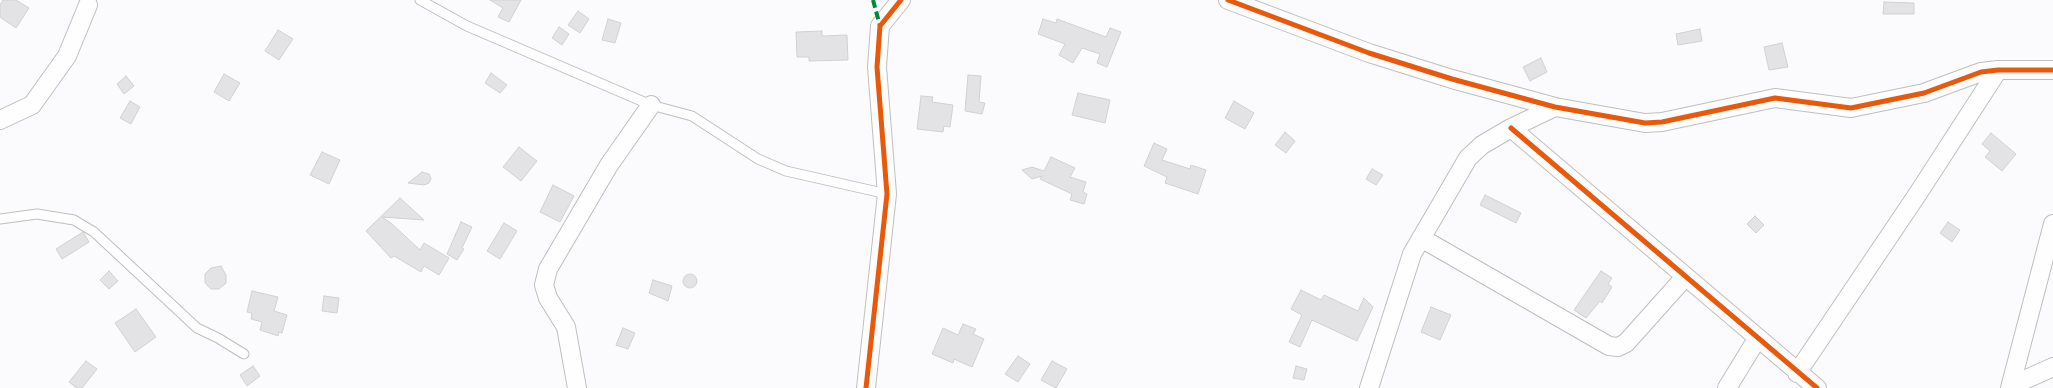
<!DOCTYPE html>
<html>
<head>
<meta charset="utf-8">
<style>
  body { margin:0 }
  canvas { display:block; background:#fbfbfd }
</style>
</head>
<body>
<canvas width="2053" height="388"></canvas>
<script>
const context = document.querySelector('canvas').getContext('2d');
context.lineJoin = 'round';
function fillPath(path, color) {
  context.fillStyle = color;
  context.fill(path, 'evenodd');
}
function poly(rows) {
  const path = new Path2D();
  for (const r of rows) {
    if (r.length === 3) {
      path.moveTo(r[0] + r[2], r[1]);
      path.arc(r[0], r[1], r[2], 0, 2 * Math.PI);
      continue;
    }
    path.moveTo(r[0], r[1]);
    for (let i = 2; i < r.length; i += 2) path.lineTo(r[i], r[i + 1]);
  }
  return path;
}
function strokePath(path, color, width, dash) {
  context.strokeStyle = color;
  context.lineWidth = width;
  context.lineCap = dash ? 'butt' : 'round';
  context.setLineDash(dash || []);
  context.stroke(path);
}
const building = poly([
  [3,0,16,0,29,8,16,28,0,17,0,5,3,0],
  [490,0,521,0,509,22,498,17,503,8,490,0],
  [1884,2,1914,3,1914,14,1883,14,1884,2],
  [578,11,589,19,580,33,568,25,578,11],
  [608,19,621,23,615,43,602,40,608,19],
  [1043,19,1056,23,1057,19,1106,37,1110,28,1121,32,1107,67,1097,63,1100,54,1082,48,1073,63,1059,55,1065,44,1038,34,1043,19],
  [559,27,569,34,562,45,552,38,559,27],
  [1700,29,1702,41,1678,45,1676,34,1700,29],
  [278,30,293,39,279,60,265,51,278,30],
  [822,31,822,36,847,35,848,60,809,61,809,57,797,57,796,32,822,31],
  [1782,43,1788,67,1769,70,1764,47,1782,43],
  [1541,58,1547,72,1530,81,1523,67,1541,58],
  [491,73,507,85,500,93,485,83,491,73],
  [224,74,240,83,229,101,214,92,224,74],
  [968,75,981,76,979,102,985,103,982,114,965,111,968,75],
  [126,76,134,86,124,94,117,84,126,76],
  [1078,93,1110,100,1105,123,1072,115,1078,93],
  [921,96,933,97,932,102,953,105,950,127,944,126,943,132,917,129,921,96],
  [130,101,140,107,131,124,120,118,130,101],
  [1234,101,1254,113,1245,129,1225,118,1234,101],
  [1285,132,1295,141,1286,153,1275,145,1285,132],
  [1991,133,2016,154,2002,171,1985,157,1990,151,1982,144,1991,133],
  [1154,143,1167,149,1162,160,1190,169,1191,165,1206,170,1198,194,1165,183,1167,177,1144,166,1154,143],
  [519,147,537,161,521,181,503,167,519,147],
  [322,152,340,160,329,184,310,175,322,152],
  [1051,157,1075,168,1070,177,1086,182,1083,192,1087,194,1084,204,1070,200,1072,194,1040,179,1042,176,1032,179,1022,170,1032,167,1044,171,1051,157],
  [1372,169,1383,175,1376,185,1366,179,1372,169],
  [422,172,429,174,431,179,429,183,424,185,408,183,422,172],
  [553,185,574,196,560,222,540,212,553,185],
  [1485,195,1521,213,1516,223,1480,205,1485,195],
  [400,198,424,220,382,217,391,223,420,250,424,243,449,258,439,275,424,266,421,272,394,256,391,258,366,231,400,198],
  [1755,216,1764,225,1756,233,1747,224,1755,216],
  [461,222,472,227,462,248,464,249,457,260,447,254,461,222],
  [1948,222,1960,230,1952,242,1940,233,1948,222],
  [504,223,517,231,500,259,487,251,504,223],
  [83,232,89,242,62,259,56,249,83,232],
  [221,266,226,275,226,283,219,289,211,289,205,283,205,274,211,268,221,266],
  [109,271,118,281,109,289,100,280,109,271],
  [1601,271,1612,278,1608,284,1612,287,1602,303,1600,301,1586,318,1574,310,1601,271],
  [690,281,7],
  [653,280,672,286,668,301,649,293,653,280],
  [1301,290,1321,300,1324,295,1358,311,1364,298,1373,307,1357,341,1312,320,1300,347,1289,342,1302,315,1291,309,1301,290],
  [252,291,278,297,274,311,287,315,282,333,279,332,278,336,260,330,262,322,251,319,252,313,247,312,252,291],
  [324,296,339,298,337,313,322,311,324,296],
  [1431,307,1451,315,1440,340,1421,332,1431,307],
  [136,309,156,337,135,352,115,323,136,309],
  [963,324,976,329,973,334,984,339,972,367,954,359,953,363,932,354,943,328,958,335,963,324],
  [623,328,635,333,628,349,616,345,623,328],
  [1018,356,1030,364,1018,382,1005,374,1018,356],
  [86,361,97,369,82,388,77,388,69,382,86,361],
  [1052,361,1067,369,1056,388,1041,380,1052,361],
  [253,366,260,376,247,386,240,375,253,366],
  [1296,366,1307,369,1304,380,1293,378,1296,366]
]);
const service = poly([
  [420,0,467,26,651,105,692,116,758,159,786,171,887,194],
  [0,219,37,214,74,220,94,232,197,328,218,338,244,354]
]);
const minor = poly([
  [1228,0,1369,53,1452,79,1555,107,1645,123,1662,122,1775,98,1851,108,1924,93,1981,72,1998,70,2053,70],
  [0,120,32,105,67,56,88,5],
  [1511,128,1817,388],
  [1421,238,1609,346,1618,347,1626,343,1685,277],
  [1797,373,1917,195,1998,70],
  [2011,386,2053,367],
  [577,388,566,327,548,298,544,285,548,269,609,165,651,105],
  [866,388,887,194,877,67,880,26,901,0],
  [1369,388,1412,254,1468,158,1482,145,1511,128,1555,107],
  [1727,388,1757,339],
  [2010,388,2053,224]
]);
const quiet = poly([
  [873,0,880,26]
]);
const cycleway = poly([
  [1228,0,1369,53,1452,79,1555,107,1645,123,1662,122,1775,98,1851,108,1924,93,1981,72,1998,70,2053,70],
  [1511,128,1817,388],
  [866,388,887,194,877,67,880,26,901,0]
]);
fillPath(building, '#e3e3e5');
strokePath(building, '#d1d1d2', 1);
strokePath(service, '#bfbfc0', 11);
strokePath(minor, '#bfbfc0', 20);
strokePath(service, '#fefeff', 9);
strokePath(minor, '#fefeff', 18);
strokePath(quiet, '#00873e', 4, [8, 4]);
strokePath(cycleway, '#e8590c', 5);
</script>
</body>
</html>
